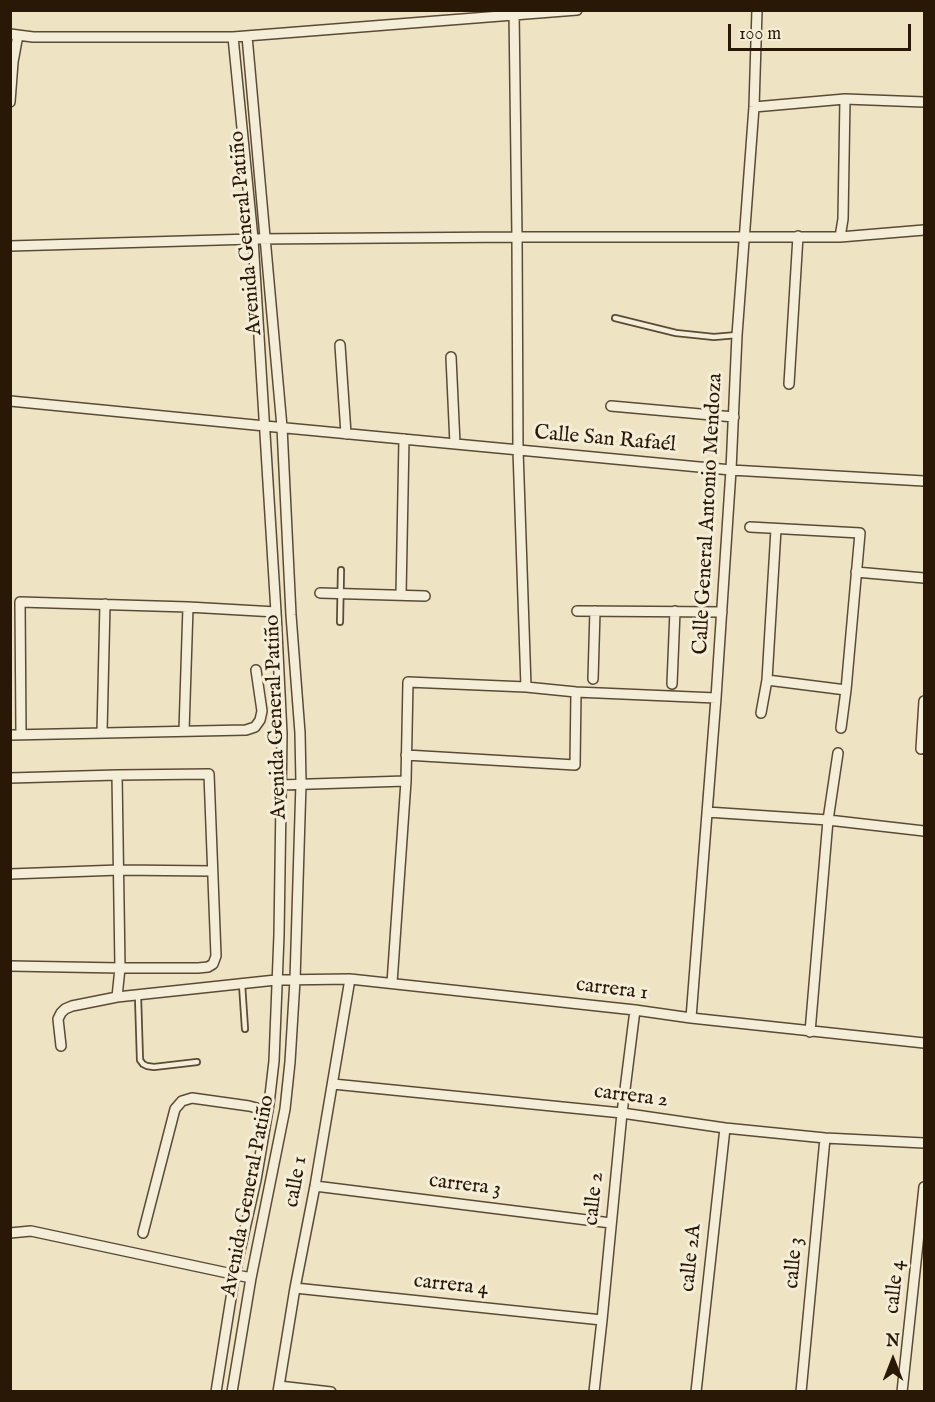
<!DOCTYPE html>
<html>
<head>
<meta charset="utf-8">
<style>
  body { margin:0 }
  #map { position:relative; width:935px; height:1402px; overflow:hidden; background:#eee3c3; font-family:"IM FELL English",serif }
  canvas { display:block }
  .frame { position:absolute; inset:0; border:12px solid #2a1807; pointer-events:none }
  .north { position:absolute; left:863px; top:1330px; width:60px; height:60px; -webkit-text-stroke:4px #f4edd8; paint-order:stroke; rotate:0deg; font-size:16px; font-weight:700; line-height:24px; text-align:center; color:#2a1807 }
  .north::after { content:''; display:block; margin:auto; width:21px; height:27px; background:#2a1807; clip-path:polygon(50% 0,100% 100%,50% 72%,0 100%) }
  .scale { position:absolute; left:728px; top:24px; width:183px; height:27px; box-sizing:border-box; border:3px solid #2a1807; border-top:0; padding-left:8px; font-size:18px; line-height:21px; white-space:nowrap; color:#2a1807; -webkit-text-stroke:4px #f4edd8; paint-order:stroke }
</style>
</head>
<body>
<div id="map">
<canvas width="935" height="1402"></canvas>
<div class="frame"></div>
<div class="north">N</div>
<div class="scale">100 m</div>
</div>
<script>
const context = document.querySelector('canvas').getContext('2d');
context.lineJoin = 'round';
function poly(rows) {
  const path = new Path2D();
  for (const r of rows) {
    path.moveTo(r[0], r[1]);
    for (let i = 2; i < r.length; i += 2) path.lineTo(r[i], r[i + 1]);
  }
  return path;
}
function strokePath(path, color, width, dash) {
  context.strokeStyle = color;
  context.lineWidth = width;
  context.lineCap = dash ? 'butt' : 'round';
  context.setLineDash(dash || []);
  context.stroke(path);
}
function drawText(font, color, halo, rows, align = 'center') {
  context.font = font + ' "IM FELL English",serif';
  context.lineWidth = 6;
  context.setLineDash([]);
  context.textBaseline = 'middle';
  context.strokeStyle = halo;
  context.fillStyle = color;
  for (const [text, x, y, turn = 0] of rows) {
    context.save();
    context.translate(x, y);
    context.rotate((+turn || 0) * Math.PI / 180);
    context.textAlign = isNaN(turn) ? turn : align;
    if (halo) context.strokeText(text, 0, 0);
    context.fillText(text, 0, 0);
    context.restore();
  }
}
const service = poly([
  [615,318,676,333,714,337,737,335],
  [340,622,341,570],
  [242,984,245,1029],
  [138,996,140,1060,143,1064,147,1066,154,1067,197,1062]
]);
const minor = poly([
  [514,10,517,237,518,450,526,687],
  [10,34,33,37,233,37,577,10],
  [10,102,13,62,18,35],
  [754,107,845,99,924,102],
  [840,237,843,219,845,99],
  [10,246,253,239,517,237,840,237,924,230],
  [340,345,346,434],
  [451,357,455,444],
  [789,384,798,236],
  [10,401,265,426,731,470,924,481],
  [611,406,734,417],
  [750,527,860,533,846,690,841,728],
  [776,529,767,680,846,690],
  [856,572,924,578],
  [320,593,425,596],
  [401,595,404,439],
  [577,611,722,612],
  [593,679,595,611],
  [672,684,675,611],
  [761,713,767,680],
  [184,731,188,607],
  [102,732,105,604],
  [21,734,20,602,188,607,276,612],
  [10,735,246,730,255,727,260,720,262,711,256,670],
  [921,749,924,701],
  [406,755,575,765,576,692],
  [10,778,117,775,209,774,216,956,213,964,208,967,198,968,120,968,10,966],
  [280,785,406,781],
  [707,812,828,820,924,831],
  [10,874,119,870,212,871],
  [392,983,406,781,408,682,526,687,576,692,716,698],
  [117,997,120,968,117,775],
  [691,1018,716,698,731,470,737,335,754,107,757,10],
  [810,1032,828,820,838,753],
  [61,1046,58,1019,61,1013,65,1009,72,1006,117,997,276,980,350,979,635,1010,691,1018,924,1043],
  [333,1084,622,1113,725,1128,825,1138,924,1143],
  [315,1186,611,1223],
  [10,1233,31,1231,251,1278],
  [143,1233,175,1109,182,1101,192,1098,249,1106,268,1111],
  [295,1288,602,1320],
  [279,1386,331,1392],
  [216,1392,235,1273,256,1180,269,1104,274,1061,279,935,282,734,276,612,253,239,233,37],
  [232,1392,251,1278,285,1109,290,1062,295,980,301,783,300,733,291,615,282,427,247,36],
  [278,1392,295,1288,315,1186,350,979],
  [594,1392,602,1320,622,1113,635,1010],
  [696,1392,725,1128],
  [801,1392,825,1138],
  [902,1392,924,1187]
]);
const streetNames = [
  ["Avenida General Patiño",247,233,-95],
  ["Calle San Rafaél",605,440,5],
  ["Calle General Antonio Mendoza",709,514,-87],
  ["Avenida General Patiño",277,717,-92],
  ["carrera 1",612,990,7],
  ["carrera 2",631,1097,7],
  ["calle 1",297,1182,-80],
  ["carrera 3",465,1186,7],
  ["Avenida General Patiño",249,1196,-79],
  ["calle 2",595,1199,-84],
  ["calle 2A",692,1258,-84],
  ["calle 3",795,1263,-85],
  ["carrera 4",451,1286,6],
  ["calle 4",896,1287,-84]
];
strokePath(service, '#5b4b36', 8);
strokePath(minor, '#5b4b36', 12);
strokePath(service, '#f4edd8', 4.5);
strokePath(minor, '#f4edd8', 9);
drawText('21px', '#2a1807', '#f4edd8', streetNames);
</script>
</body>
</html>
